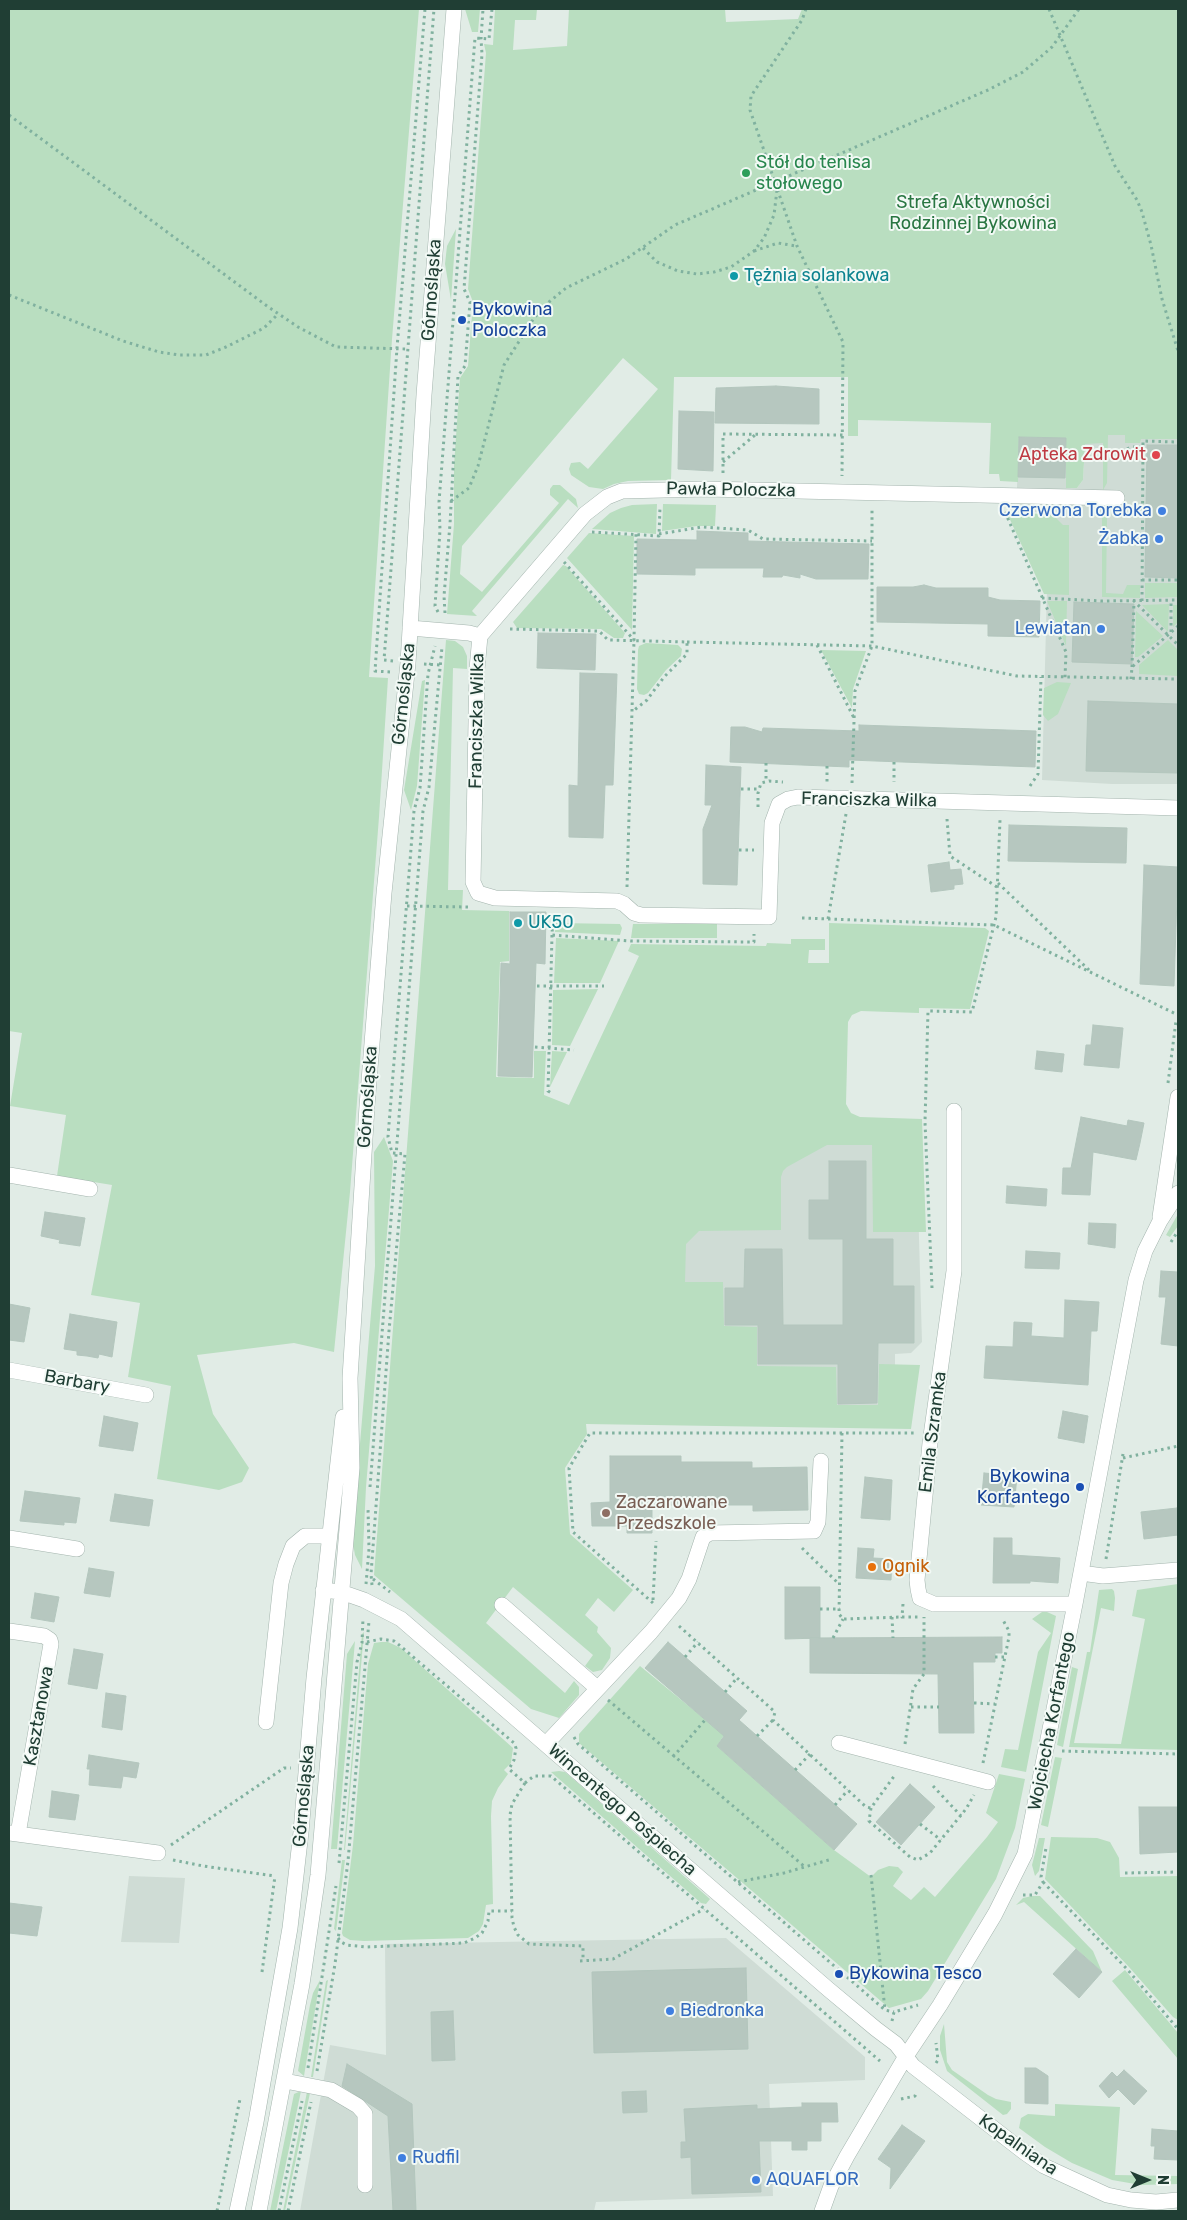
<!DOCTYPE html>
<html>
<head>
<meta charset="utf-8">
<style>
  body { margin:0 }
  #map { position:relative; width:1187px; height:2220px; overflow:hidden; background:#e1ece6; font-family:Rubik,sans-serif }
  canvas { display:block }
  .frame { position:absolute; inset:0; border:10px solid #203e34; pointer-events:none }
  .north { position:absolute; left:1122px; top:2155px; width:50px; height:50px; -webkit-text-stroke:4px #f2f9f5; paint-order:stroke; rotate:90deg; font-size:14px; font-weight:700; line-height:20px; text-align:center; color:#203e34 }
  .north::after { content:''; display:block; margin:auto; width:18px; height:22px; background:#203e34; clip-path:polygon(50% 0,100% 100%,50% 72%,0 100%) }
</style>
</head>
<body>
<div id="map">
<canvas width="1187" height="2220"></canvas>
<div class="frame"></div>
<div class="north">N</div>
</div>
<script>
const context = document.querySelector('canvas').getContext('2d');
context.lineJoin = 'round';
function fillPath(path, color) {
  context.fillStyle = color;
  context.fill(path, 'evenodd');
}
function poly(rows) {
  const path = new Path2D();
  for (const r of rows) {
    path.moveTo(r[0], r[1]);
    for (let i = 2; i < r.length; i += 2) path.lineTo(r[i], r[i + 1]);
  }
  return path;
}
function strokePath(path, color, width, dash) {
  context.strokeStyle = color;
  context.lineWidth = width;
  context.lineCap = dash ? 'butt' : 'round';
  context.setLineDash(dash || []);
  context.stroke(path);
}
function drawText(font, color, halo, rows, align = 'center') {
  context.font = font + ' Rubik,sans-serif';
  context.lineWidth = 4;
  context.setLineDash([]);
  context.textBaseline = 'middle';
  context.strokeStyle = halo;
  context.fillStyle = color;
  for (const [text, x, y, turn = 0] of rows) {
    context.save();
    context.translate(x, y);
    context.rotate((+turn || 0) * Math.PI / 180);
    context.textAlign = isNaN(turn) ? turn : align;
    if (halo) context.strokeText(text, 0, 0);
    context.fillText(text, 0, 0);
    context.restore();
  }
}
const built = poly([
  [1108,435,1125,435,1125,443,1140,439,1178,439,1178,784,1112,784,1042,780,1049,512,1016,512,1019,437,1066,438,1066,488,1077,488,1083,480,1085,443],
  [916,1134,922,1342,911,1353,895,1354,895,1403,871,1416,585,1416,558,1288,826,1141],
  [129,1876,185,1878,179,1943,121,1942],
  [726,1938,865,2057,865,2080,769,2084,773,2196,596,2202,594,2211,300,2211,330,2045,386,2055,385,1944]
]);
const green = poly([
  [9,9,419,9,392,339,369,677,388,678,379,817,350,1192,334,1352,294,1343,197,1355,213,1414,249,1468,242,1482,219,1490,157,1479,171,1386,128,1377,140,1303,91,1295,112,1185,57,1176,66,1115,10,1106,22,1033,9,1031],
  [465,9,480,9,478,32,472,32],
  [495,9,537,9,536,20,515,20,513,50,567,46,569,9,725,9,726,22,798,19,802,9,1178,9,1178,439,1141,439,1140,443,1125,443,1125,435,1108,435,1107,483,1103,490,1103,443,1085,444,1083,480,1077,488,1066,488,1066,439,1019,437,1018,482,1000,481,999,474,989,474,991,423,858,420,858,436,848,436,848,377,674,377,671,480,628,481,614,484,603,489,589,487,571,475,569,469,571,463,580,462,588,469,658,389,623,358,462,546,460,574,482,592,559,503,550,495,550,489,553,485,560,485,576,499,578,508,568,499,472,611,477,616,447,614,454,524,454,466,460,378,468,366,473,302,468,289,486,53,484,44,493,45],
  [456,229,451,300,445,264,447,246],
  [657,504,656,534,592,529,610,513,621,508,632,505],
  [663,504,716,505,715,526,697,526,662,531],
  [1102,509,1107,518,1106,593,1123,594,1127,585,1140,585,1140,598,1102,597],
  [1007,513,1047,514,1055,517,1063,525,1069,525,1069,595,1044,594],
  [589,533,634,536,632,630,567,558],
  [563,565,566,566,625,633,623,638,614,638,601,629,517,628,513,622],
  [1145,583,1178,583,1178,597,1145,598],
  [1047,601,1067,601,1066,646],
  [1169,604,1168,632,1142,605],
  [1173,605,1178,605,1178,622,1173,627],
  [1136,611,1163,636,1138,657,1135,657],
  [446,640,455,641,463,647,467,656,467,669,453,668,448,890,463,890,462,910,509,911,509,961,500,962,496,1077,534,1078,534,1051,546,1051,544,1095,569,1105,639,956,628,951,631,944,766,946,767,943,791,944,791,939,825,939,825,950,809,950,808,963,829,963,829,923,985,928,989,931,970,1009,919,1008,919,1013,861,1011,852,1015,848,1022,846,1104,851,1113,860,1117,922,1119,926,1232,873,1232,872,1145,827,1145,787,1167,783,1171,781,1177,781,1230,699,1231,686,1244,685,1282,723,1282,724,1326,757,1327,757,1366,836,1367,837,1405,878,1405,879,1364,920,1365,911,1429,586,1424,587,1434,565,1468,570,1534,633,1590,614,1612,598,1598,585,1615,598,1627,597,1632,611,1648,610,1658,602,1670,593,1672,585,1666,593,1655,513,1587,486,1623,565,1693,574,1681,579,1687,579,1695,559,1718,531,1709,374,1575],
  [1168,640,1178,650,1178,676,1139,674,1139,665],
  [646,643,678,645,682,649,681,656,666,670,648,693,644,695,639,694,637,689,638,650,639,646],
  [821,650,866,651,853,689,852,708],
  [425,680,417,786,411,810,404,790,422,681],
  [1057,682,1071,683,1058,714,1048,721,1043,715,1044,688],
  [556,923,620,924,622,928,620,935,555,932],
  [633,924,717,924,717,938,631,938],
  [556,938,619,941,600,983,554,983],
  [598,989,570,1046,552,1045,553,990],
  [552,1051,567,1052,550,1087],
  [384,1137,393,1161,366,1487,362,1569,355,1555,352,1538,375,1266,374,1152],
  [1178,1214,1178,1226,1170,1237,1166,1235],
  [1178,1584,1178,1750,1069,1747,1087,1652,1090,1652,1099,1590,1112,1589,1114,1591,1115,1598,1114,1611,1101,1608,1074,1743,1121,1744,1145,1619,1132,1616,1137,1590],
  [1042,1612,1047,1612,1056,1616,1026,1772,1001,1767,1005,1749,1018,1750,1038,1652,1051,1633,1032,1619],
  [364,1632,345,1850,344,1850,362,1634],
  [355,1641,337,1849,331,1849,347,1654],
  [381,1642,388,1642,401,1648,513,1748,511,1763,504,1770,508,1774,498,1788,492,1801,491,1816,493,1904,486,1905,483,1924,479,1931,468,1938,364,1941,350,1940,343,1936,342,1933,353,1845,368,1664,374,1643],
  [640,1666,724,1735,717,1746,834,1850,871,1877,878,1870,889,1866,898,1867,903,1872,893,1886,911,1900,924,1887,935,1897,987,1837,998,1822,986,1813,999,1774,1025,1779,1015,1828,996,1879,928,1991,921,1999,889,2008,579,1743,579,1734],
  [1072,1667,1078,1669,1063,1747,1057,1745],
  [1055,1757,1062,1758,1048,1827,1041,1825],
  [559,1771,565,1772,578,1783,710,1899,706,1904,701,1903,551,1772],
  [1051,1837,1097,1838,1110,1842,1119,1858,1120,1877,1178,1876,1178,2020,1173,2017,1129,1967,1045,1879],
  [1039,1838,1045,1838,1039,1871,1035,1876,1032,1865],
  [342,1860,345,1860,336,1931,334,1929],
  [1032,1896,1040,1896,1093,1951,1102,1972,1024,1902,1016,1905,1023,1898],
  [1125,1970,1178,2033,1178,2059,1112,1981],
  [320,1980,304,2076,298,2071,310,2005,313,1993],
  [328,1980,313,2077,311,2077,326,1981],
  [944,2024,947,2062,952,2070,988,2095,996,2099,1011,2102,1011,2109,1007,2114,1003,2115,947,2071,940,2050,940,2036],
  [301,2091,276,2211,270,2211,294,2094],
  [307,2092,310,2093,292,2178,285,2211,283,2211],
  [1055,2104,1120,2107,1115,2175,1178,2176,1178,2184,1141,2185,1112,2180,1072,2163,1045,2147,1019,2128,1021,2118,1028,2114,1055,2116]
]);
const building = poly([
  [776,386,819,389,819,424,715,423,716,388,776,386],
  [679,411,714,412,713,471,678,469,679,411],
  [1019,437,1066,438,1065,478,1018,477,1019,437],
  [1147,445,1178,445,1178,578,1145,577,1147,445],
  [697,531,748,533,748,541,869,544,868,579,816,579,800,574,800,578,783,575,782,577,763,577,764,568,695,568,695,575,637,574,637,539,697,540,697,531],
  [924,585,936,588,988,588,988,597,1000,600,1040,601,1039,637,988,636,988,624,877,622,877,587,913,587,924,585],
  [1074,602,1134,604,1132,664,1072,662,1074,602],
  [538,633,596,634,595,670,537,668,538,633],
  [580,673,617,674,613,785,605,785,603,838,569,837,569,785,578,786,578,783,580,673],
  [1088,701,1178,704,1178,773,1086,771,1088,701],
  [859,725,1036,731,1035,767,849,760,849,767,730,762,731,727,745,727,762,732,763,728,859,731,859,725],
  [706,765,741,767,737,885,703,884,703,829,712,805,705,805,706,765],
  [1009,825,1127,828,1126,863,1008,861,1009,825],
  [949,862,950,870,961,869,963,884,954,885,954,889,931,892,928,865,949,862],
  [1144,865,1178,867,1174,986,1140,984,1144,865],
  [510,912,546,912,545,964,536,963,532,1077,498,1076,501,963,510,964,510,912],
  [1093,1025,1123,1028,1119,1068,1084,1065,1086,1045,1091,1045,1093,1025],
  [1037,1051,1064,1054,1062,1072,1035,1069,1037,1051],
  [1081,1117,1127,1126,1128,1120,1144,1123,1140,1143,1136,1160,1093,1152,1090,1195,1062,1194,1063,1168,1071,1168,1081,1117],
  [829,1161,866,1161,866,1239,893,1239,893,1286,914,1286,914,1343,878,1343,877,1403,838,1404,838,1364,758,1364,758,1325,725,1325,725,1288,744,1288,745,1249,782,1249,783,1325,843,1325,843,1239,809,1239,809,1200,829,1200,829,1161],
  [1007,1186,1047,1189,1046,1206,1006,1203,1007,1186],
  [45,1212,85,1218,80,1246,59,1243,60,1240,41,1236,45,1212],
  [1089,1223,1116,1224,1115,1248,1088,1244,1089,1223],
  [1026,1251,1060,1253,1059,1269,1025,1268,1026,1251],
  [1161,1271,1178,1272,1178,1346,1161,1344,1166,1297,1159,1297,1161,1271],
  [1065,1300,1099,1302,1097,1331,1091,1331,1088,1385,984,1378,986,1346,1013,1347,1014,1322,1032,1323,1031,1336,1064,1338,1065,1300],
  [9,1304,30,1308,24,1342,9,1340,9,1304],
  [70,1314,117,1322,112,1357,99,1354,98,1358,87,1356,77,1355,77,1351,64,1349,70,1314],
  [1063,1411,1088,1416,1084,1443,1058,1438,1063,1411],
  [104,1416,138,1423,133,1451,99,1446,104,1416],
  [610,1456,681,1456,681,1462,752,1462,752,1468,807,1467,808,1510,753,1511,753,1505,652,1505,652,1533,627,1533,627,1526,592,1526,591,1503,610,1502,610,1456],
  [984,1473,1017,1476,1014,1507,981,1505,984,1473],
  [865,1477,892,1480,890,1520,861,1518,865,1477],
  [25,1491,80,1498,76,1523,64,1522,64,1525,20,1521,25,1491],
  [115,1494,153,1500,149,1526,110,1521,115,1494],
  [1177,1508,1178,1535,1144,1539,1141,1512,1177,1508],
  [994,1538,1012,1538,1012,1555,1060,1558,1058,1583,1030,1581,1030,1583,993,1583,994,1538],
  [858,1548,874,1549,873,1558,892,1559,891,1580,856,1578,858,1548],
  [89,1568,114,1572,110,1597,84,1593,89,1568],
  [785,1587,820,1587,820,1638,785,1639,785,1587],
  [35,1593,59,1597,54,1622,31,1618,35,1593],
  [1002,1637,1002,1653,995,1653,995,1662,973,1662,974,1733,939,1733,938,1674,810,1673,810,1638,1002,1637],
  [668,1642,747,1711,739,1720,857,1824,834,1850,717,1746,724,1736,645,1668,668,1642],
  [74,1649,103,1654,97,1689,68,1684,74,1649],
  [106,1693,126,1696,122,1730,102,1727,106,1693],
  [89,1755,139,1763,136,1778,123,1776,121,1788,89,1785,90,1769,87,1769,89,1755],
  [910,1784,935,1807,901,1845,876,1822,910,1784],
  [52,1791,79,1795,75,1820,49,1817,52,1791],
  [1139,1807,1178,1807,1178,1852,1140,1854,1139,1807],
  [9,1903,42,1907,37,1936,9,1933,9,1903],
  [1076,1949,1102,1972,1079,1998,1053,1974,1076,1949],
  [746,1968,748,2049,594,2053,592,1972,746,1968],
  [453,2011,455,2060,432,2061,431,2012,453,2011],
  [347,2064,412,2104,416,2211,393,2211,388,2116,342,2086,347,2064],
  [1025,2068,1036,2068,1048,2076,1048,2104,1025,2103,1025,2068],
  [1124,2070,1147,2091,1134,2105,1118,2089,1109,2098,1099,2086,1112,2072,1117,2077,1124,2070],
  [646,2091,647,2112,623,2113,622,2092,646,2091],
  [802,2103,837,2103,838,2122,821,2122,821,2141,807,2141,807,2150,792,2150,792,2141,759,2141,761,2192,692,2194,691,2157,681,2158,681,2142,686,2142,684,2109,757,2105,757,2109,802,2107,802,2103],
  [902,2125,925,2141,890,2189,891,2168,878,2159,902,2125],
  [1152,2129,1178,2131,1178,2160,1154,2159,1155,2146,1151,2146,1152,2129]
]);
const path = poly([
  [806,9,802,20,751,96,750,110,797,246,843,342,842,476],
  [1049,9,1115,166,1137,200,1142,212,1151,245,1162,299,1178,351],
  [9,115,267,306,298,327,336,347,407,349],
  [643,248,657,262,678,271,697,274,714,272,731,267,754,251,764,238,774,215,777,190],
  [754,251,778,243,796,246],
  [9,295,123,341,159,352,179,355,206,355,226,347,264,328,278,314],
  [1127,449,1131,447,1143,447],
  [723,462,755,435],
  [723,473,723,434,843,435],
  [451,501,469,488,478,466,504,365,534,318,549,302,566,288,626,259,675,225,988,90,1023,72,1052,47,1079,9],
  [1005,512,1066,652,1065,678],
  [592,532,659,536,660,507],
  [659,534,702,527,748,530,763,539,872,541],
  [564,562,634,640,636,534],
  [1142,580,1178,580],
  [1042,598,1102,601,1178,600],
  [1142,601,1143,441,1178,442],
  [438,612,435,606,440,530,439,502,475,38,489,39,492,9],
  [445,613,444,596,450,524,458,376,465,366,470,302,464,289,482,54,481,39,483,9],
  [510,629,599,631,608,640,687,642,687,654,664,677,647,700,633,711],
  [1171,632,1171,600],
  [687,642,872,646,1017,676,1178,679],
  [817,645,854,718],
  [393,661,384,660,434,9],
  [424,664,441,665],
  [1132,667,1134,601,1178,645],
  [390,672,375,671,397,348,425,9],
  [1131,679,1132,667,1178,626],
  [894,762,894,782],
  [766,763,766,782],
  [827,766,827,782],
  [852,783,855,691,872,646,872,510],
  [1030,786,1038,774,1041,677],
  [741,789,759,789],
  [758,807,758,793,761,783,769,781,783,782],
  [947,819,950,856,997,887],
  [739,850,754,850],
  [998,883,1089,970],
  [627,887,634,640],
  [407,906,468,907],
  [553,916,552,935,631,941,754,942,754,934],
  [802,918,994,925,1178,1015],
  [828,919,846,814],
  [552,935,548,1091,553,1094],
  [537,986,604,986],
  [535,1047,574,1050],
  [1168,1083,1176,1021,1178,1021],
  [1171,1242,1178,1231],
  [932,1288,925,1122,928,1011,972,1012,996,917,1000,820],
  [842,1433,839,1614,843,1619,902,1617],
  [1123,1458,1178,1446],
  [370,1487,423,811,429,787,442,647],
  [802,1548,839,1584],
  [1106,1559,1123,1454],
  [373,1579,390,1592],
  [366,1584,369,1549,368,1508],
  [372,1585,371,1574,389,1331,405,1154,392,1153,388,1137,414,811,420,788,428,674,435,646],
  [653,1600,656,1541],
  [653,1603,573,1532,569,1468,590,1433,915,1433],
  [903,1604,902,1617,918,1617],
  [820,1609,840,1609],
  [892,1617,893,1638],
  [679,1626,775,1712,773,1720,866,1807,871,1808,895,1775],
  [833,1638,843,1619],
  [367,1642,381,1639,394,1641,398,1644,514,1743,516,1748,514,1760,509,1769,525,1783,534,1776,551,1776,880,2061],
  [685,1657,698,1642],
  [995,1657,1005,1657],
  [725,1692,737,1678],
  [608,1700,805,1867],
  [974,1703,995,1704],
  [911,1707,939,1707],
  [757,1736,773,1720],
  [574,1737,578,1744,885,2010,894,2012],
  [905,1744,913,1689,924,1674,924,1617],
  [1062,1751,1178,1754],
  [673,1757,705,1720],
  [983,1763,1009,1637,1009,1631,1003,1620],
  [795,1770,810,1754],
  [525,1783,512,1804,510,1815,512,1918,514,1927,518,1935,529,1944,583,1946,583,1961],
  [933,1786,961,1816],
  [835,1805,848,1790],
  [871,1808,869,1821,910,1857,918,1860,930,1853,966,1809,974,1795],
  [920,1824,941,1840],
  [171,1845,284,1768,291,1768],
  [173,1860,203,1866,275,1876],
  [339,1863,357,1662,362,1643,363,1618],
  [1125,1873,1178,1872],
  [871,1875,885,2010],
  [738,1882,784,1873,832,1859],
  [1043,1882,1127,1969,1178,2029],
  [1023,1895,1035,1895,1043,1882,1041,1877,1046,1848],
  [338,1938,341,1942,347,1945,366,1947,464,1943,475,1938,482,1933,488,1921,489,1911,512,1911],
  [580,1961,613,1959,704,1909],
  [262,1972,275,1876],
  [892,2021,894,2012,918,2005],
  [936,2063,938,2060,936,2043],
  [308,2068,336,1886],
  [317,2071,335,1964,348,1861,369,1621],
  [901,2099,915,2096,917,2092],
  [217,2211,240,2099],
  [279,2211,302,2101],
  [288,2211,311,2102]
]);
const minor = poly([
  [410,628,469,633,480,636,585,514,607,497,622,491,706,489,1117,498],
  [480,636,477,669,473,882,478,893,495,898,617,901,624,904,634,913,641,915,769,917,772,823,779,804,788,799,798,797,1178,808],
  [954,1111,954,1271,930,1443,917,1580,918,1589,920,1598,934,1604,1075,1604],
  [9,1175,90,1189],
  [1160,1217,1178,1097],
  [9,1370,146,1395],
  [9,1538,77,1549],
  [1081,1573,1103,1576,1178,1570],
  [323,1590,341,1592,364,1600,401,1619,828,1989,876,2029,896,2044,913,2066,1024,2152,1044,2166,1107,2195,1131,2200,1156,2202,1178,2200],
  [502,1605,597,1688],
  [9,1631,44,1636,50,1640,51,1644,18,1834],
  [266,1722,281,1583,286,1564,293,1546,305,1536,329,1536],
  [839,1743,988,1782],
  [546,1744,651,1632,679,1598,689,1579,703,1537,710,1533,814,1531,818,1522,821,1461],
  [10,1833,158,1853],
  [285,2081,331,2090,358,2106,365,2114,365,2185],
  [237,2211,256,2122,290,1928,301,1832,314,1678,343,1417],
  [259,2211,302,1984,318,1875,327,1770,352,1468,350,1378,367,1106,384,893,408,663,424,395,454,9],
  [822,2211,831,2186,847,2156,906,2056,940,2005,995,1914,1025,1854,1075,1604,1136,1280,1145,1251,1160,1221,1178,1193]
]);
const markers = [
  [746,173,5,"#2e9e5b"],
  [734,276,5,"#0f9aa8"],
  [462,320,5,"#1a4fb4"],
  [1156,455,5,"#e0444e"],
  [1162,511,5,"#3f7fe0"],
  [1159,539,5,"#3f7fe0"],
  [1101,629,5,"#3f7fe0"],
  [518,923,5,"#0f9aa8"],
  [1080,1487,5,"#1a4fb4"],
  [606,1513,5,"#8d6e63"],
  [872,1567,5,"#e8710a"],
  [839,1974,5,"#1a4fb4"],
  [670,2011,5,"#3f7fe0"],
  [402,2158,5,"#3f7fe0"],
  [756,2180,5,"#3f7fe0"]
];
const leisureNames = [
  ["Stół do tenisa",756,163],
  ["stołowego",756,184]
];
const parkNames = [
  ["Strefa Aktywności",973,203],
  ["Rodzinnej Bykowina",973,224]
];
const cultureNames = [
  ["Tężnia solankowa",744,276],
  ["UK50",528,923]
];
const streetNames = [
  ["Górnośląska",432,290,-86],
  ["Pawła Poloczka",731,490,1],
  ["Górnośląska",404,694,-84],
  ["Franciszka Wilka",477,721,-89],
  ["Franciszka Wilka",869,800,1],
  ["Górnośląska",368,1097,-86],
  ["Barbary",77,1382,10],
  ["Emila Szramka",933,1432,-83],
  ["Kasztanowa",39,1716,-80],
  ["Wojciecha Korfantego",1052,1721,-79],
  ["Górnośląska",304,1796,-85],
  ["Wincentego Pośpiecha",622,1810,41],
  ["Kopalniana",1018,2145,35]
];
const transitNames = [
  ["Bykowina",472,310],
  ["Poloczka",472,331],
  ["Bykowina",1070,1477,"right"],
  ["Korfantego",1070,1498,"right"],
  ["Bykowina Tesco",849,1974]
];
const healthNames = [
  ["Apteka Zdrowit",1146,455]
];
const shopNames = [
  ["Czerwona Torebka",1152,511],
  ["Żabka",1149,539],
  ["Lewiatan",1091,629],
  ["Biedronka",680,2011,"left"],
  ["Rudfil",412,2158,"left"],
  ["AQUAFLOR",766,2180,"left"]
];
const educationNames = [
  ["Zaczarowane",616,1503],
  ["Przedszkole",616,1524]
];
const foodNames = [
  ["Ognik",882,1567]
];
fillPath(built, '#cfdcd5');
fillPath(green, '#b9dec0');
fillPath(building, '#b6c7bf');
strokePath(building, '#b3c6bd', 1);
strokePath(minor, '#a3b4ad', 16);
strokePath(path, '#80b19f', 3, [2.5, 4]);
strokePath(minor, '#fff', 15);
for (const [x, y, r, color] of markers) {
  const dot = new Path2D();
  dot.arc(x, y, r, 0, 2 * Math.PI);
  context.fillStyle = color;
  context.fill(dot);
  strokePath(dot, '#f2f9f5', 2);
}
drawText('18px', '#27864d', '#f2f9f5', leisureNames, 'left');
drawText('18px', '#297642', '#f2f9f5', parkNames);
drawText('18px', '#0d838f', '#f2f9f5', cultureNames, 'left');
drawText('18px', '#203e34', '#f2f9f5', streetNames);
drawText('18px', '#164399', '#f2f9f5', transitNames, 'left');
drawText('18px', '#be3a42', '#f2f9f5', healthNames, 'right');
drawText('18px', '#366cbe', '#f2f9f5', shopNames, 'right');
drawText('18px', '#785e54', '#f2f9f5', educationNames, 'left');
drawText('18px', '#c56008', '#f2f9f5', foodNames, 'left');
</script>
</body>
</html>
